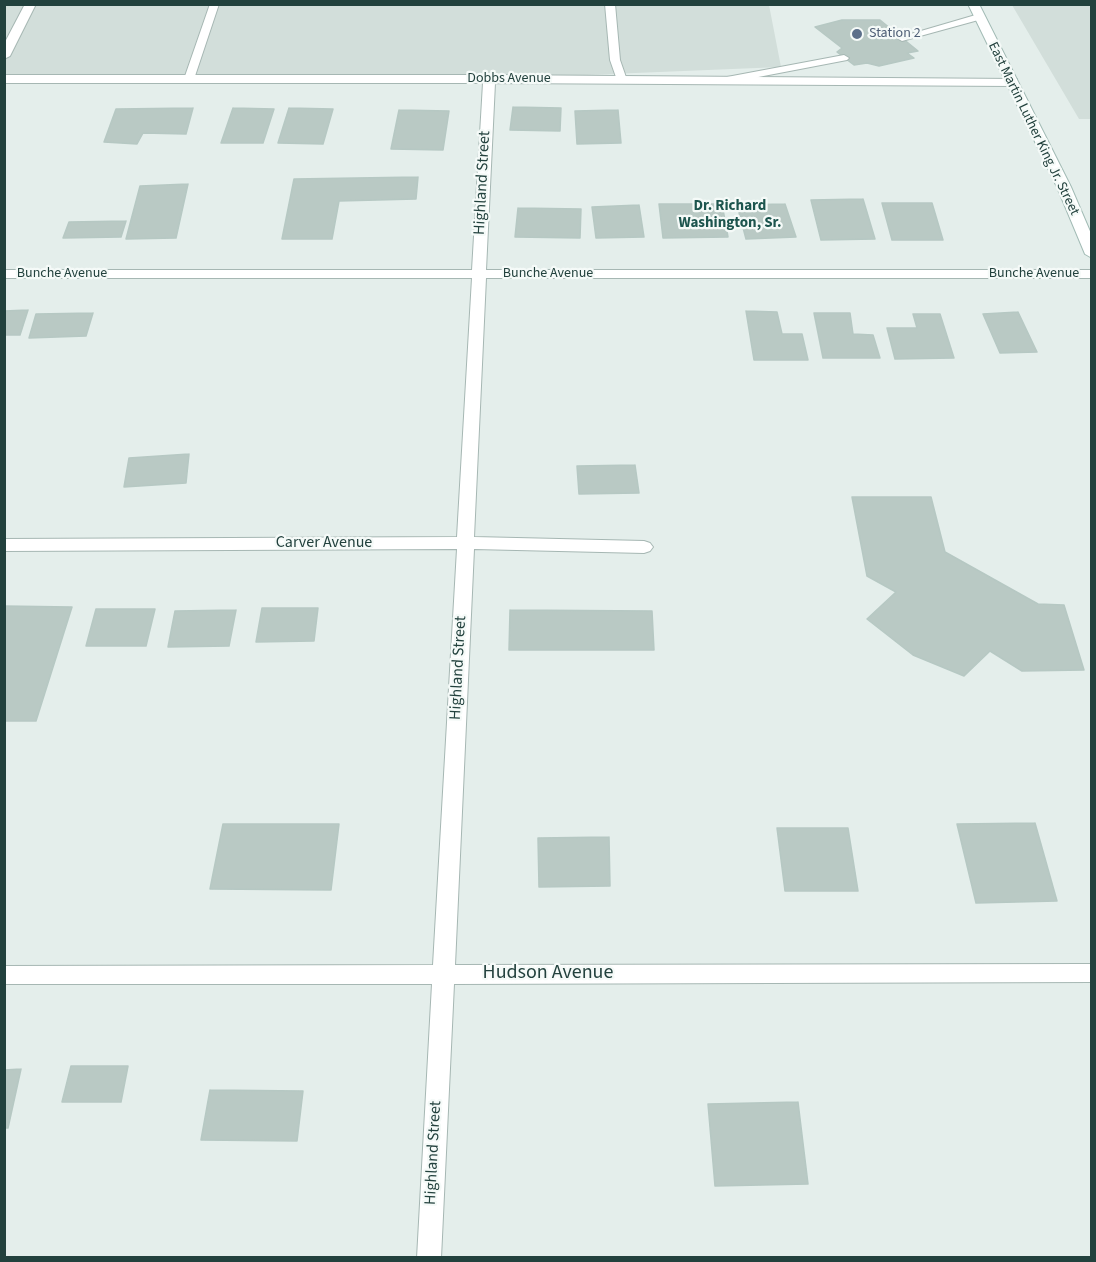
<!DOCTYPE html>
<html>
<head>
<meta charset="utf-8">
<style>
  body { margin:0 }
  #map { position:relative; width:1096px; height:1262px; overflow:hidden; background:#e4eeeb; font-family:"Source Sans 3",sans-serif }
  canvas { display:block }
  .frame { position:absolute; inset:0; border:6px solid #22413d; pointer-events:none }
</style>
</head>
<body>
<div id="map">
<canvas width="1096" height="1262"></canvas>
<div class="frame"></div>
</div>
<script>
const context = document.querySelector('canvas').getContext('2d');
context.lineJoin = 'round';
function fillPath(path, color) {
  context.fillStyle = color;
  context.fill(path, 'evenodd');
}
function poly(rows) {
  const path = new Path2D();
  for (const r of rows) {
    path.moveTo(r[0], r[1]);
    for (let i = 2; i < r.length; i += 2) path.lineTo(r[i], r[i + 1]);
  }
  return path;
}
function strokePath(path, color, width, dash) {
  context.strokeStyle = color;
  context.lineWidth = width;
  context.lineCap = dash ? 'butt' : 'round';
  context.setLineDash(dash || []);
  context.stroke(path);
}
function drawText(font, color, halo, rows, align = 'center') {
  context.font = font + ' "Source Sans 3",sans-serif';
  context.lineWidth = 4.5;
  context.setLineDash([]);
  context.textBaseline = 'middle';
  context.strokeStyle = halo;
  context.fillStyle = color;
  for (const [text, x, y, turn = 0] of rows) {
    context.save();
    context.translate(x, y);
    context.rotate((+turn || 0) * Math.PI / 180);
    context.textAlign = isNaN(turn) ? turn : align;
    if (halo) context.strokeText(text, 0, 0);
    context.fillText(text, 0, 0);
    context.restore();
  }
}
const built = poly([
  [4,5,769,5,781,67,489,79,5,79],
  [1012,5,1091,5,1091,119,1079,119]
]);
const building = poly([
  [842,20,880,20,918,51,907,53,914,58,879,66,867,63,854,65,837,52,842,48,815,27,842,20],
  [513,107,561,108,560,131,510,130,513,107],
  [193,108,186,134,143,133,137,144,104,142,116,109,193,108],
  [233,108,274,109,263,143,221,143,233,108],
  [289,108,333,109,323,144,278,143,289,108],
  [399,110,449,111,443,150,391,149,399,110],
  [618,110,621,143,577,144,575,111,618,110],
  [418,177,416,199,339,201,332,239,282,239,294,179,418,177],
  [188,184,176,238,126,239,140,186,188,184],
  [863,199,875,239,821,240,811,200,863,199],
  [882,203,932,203,943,240,892,240,882,203],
  [659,204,722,204,728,237,663,238,659,204],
  [785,204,796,237,746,239,737,205,785,204],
  [639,205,644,237,596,238,592,207,639,205],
  [518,208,581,209,580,238,515,237,518,208],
  [126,221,121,237,63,238,69,222,126,221],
  [28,310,20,335,4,335,4,311,28,310],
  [746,311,777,312,782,334,802,334,808,360,754,360,746,311],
  [1018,312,1037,352,1000,353,983,314,1018,312],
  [93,313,86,336,29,338,36,314,93,313],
  [814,313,850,313,853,334,873,335,880,358,823,358,814,313],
  [913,314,940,314,954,358,895,359,887,328,917,328,913,314],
  [189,454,186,483,124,487,129,458,189,454],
  [635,465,639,493,579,494,577,466,635,465],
  [852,497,931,497,945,552,1038,604,1064,605,1084,670,1022,671,990,651,964,676,913,655,867,619,896,592,867,576,852,497],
  [4,606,72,607,36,721,4,721,4,606],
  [262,608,318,608,314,641,256,642,262,608],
  [96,609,155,609,146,646,86,646,96,609],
  [236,610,229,646,168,647,175,611,236,610],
  [510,610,652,611,654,650,509,650,510,610],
  [1035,823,1057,901,976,903,957,824,1035,823],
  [223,824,339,824,331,890,210,889,223,824],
  [777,828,848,828,858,891,785,891,777,828],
  [609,837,610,886,539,887,538,838,609,837],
  [71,1066,128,1066,121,1102,62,1102,71,1066],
  [21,1069,8,1128,4,1128,4,1070,21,1069],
  [210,1090,303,1091,297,1141,201,1140,210,1090],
  [798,1102,808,1184,715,1186,708,1104,798,1102]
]);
const service = poly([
  [210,4,219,4,194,79,185,81,184,79,210,4],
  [605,4,615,4,620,60,627,80,622,83,617,80,610,60,605,4],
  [979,14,982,15,982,19,902,41,897,38,979,14],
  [844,55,849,58,847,60,727,83,722,80,727,77,844,55]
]);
const minor = poly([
  [25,4,36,4,10,56,4,59,4,44,25,4],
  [4,75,489,75,1017,79,1017,85,1013,86,495,83,486,270,1092,270,1092,278,486,278,474,537,644,541,650,543,653,547,650,551,644,553,474,549,455,965,1092,964,1092,982,454,984,441,1258,417,1258,432,984,4,984,4,966,433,965,457,549,4,551,4,539,457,537,472,278,4,278,4,270,472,270,483,83,4,83,4,75]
]);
const secondary = poly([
  [968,4,979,4,1071,187,1092,236,1092,258,1085,254,1057,187,968,4]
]);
const markers = [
  [857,34,6,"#5c6f8a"]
];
const farServicenames = [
  ["Station 2",869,34]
];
const farStreetnames = [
  ["Dobbs Avenue",509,79],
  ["East Martin Luther King Jr. Street",1033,129,64],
  ["Bunche Avenue",62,274],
  ["Bunche Avenue",548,274],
  ["Bunche Avenue",1034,274]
];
const farNeighbourhoodnames = [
  ["Dr. Richard",730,207],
  ["Washington, Sr.",730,224]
];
const streetNames = [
  ["Highland Street",483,183,-87],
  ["Carver Avenue",324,543],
  ["Highland Street",459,668,-87],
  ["Highland Street",434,1153,-87]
];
const nearStreetnames = [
  ["Hudson Avenue",548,974]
];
fillPath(built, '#d2deda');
fillPath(building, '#b9c9c4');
strokePath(building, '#b6c8c3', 1.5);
strokePath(service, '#a6b7b3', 2);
strokePath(minor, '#a6b7b3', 2);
strokePath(secondary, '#a2bbb5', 2);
fillPath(service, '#fff');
fillPath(minor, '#fff');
fillPath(secondary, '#fff');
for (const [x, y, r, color] of markers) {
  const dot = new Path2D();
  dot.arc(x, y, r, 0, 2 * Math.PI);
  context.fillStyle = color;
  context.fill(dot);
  strokePath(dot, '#f5faf8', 2);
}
drawText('14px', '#4e5e75', '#f5faf8', farServicenames, 'left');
drawText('14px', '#22413d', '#f5faf8', farStreetnames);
drawText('bold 15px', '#1d554e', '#f5faf8', farNeighbourhoodnames);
drawText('16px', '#22413d', '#f5faf8', streetNames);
drawText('20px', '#22413d', '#f5faf8', nearStreetnames);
</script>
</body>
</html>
